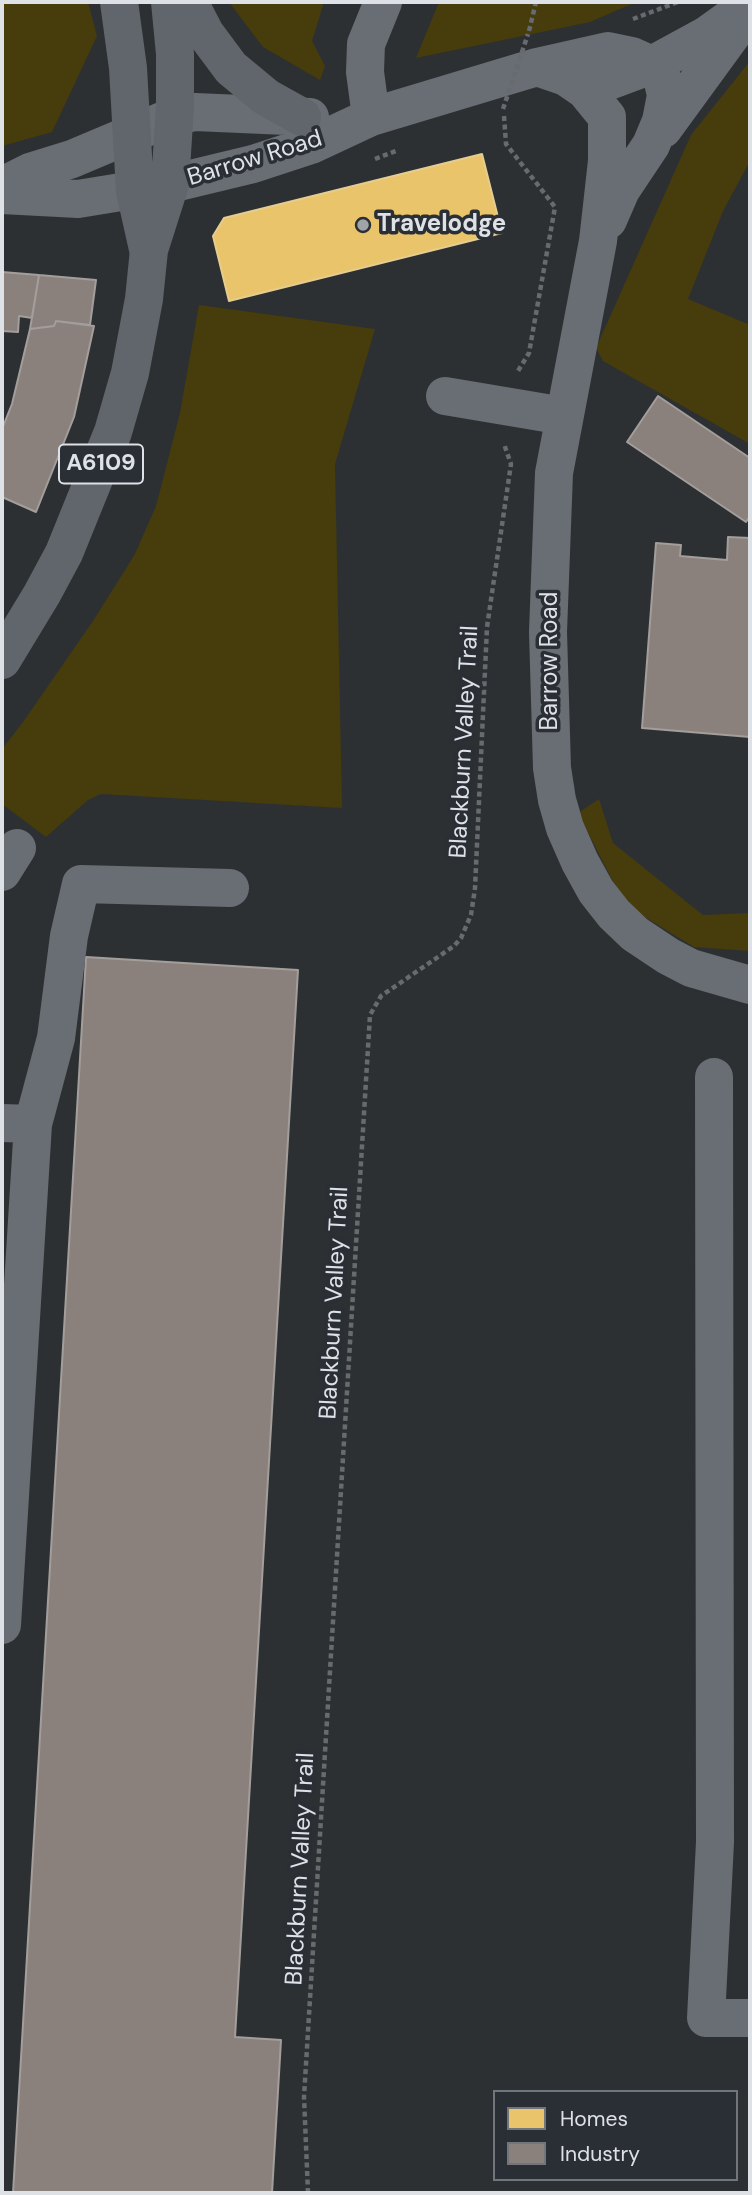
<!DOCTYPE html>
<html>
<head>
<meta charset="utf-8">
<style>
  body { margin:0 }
  #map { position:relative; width:752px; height:2195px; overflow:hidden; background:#2d3033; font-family:"DM Sans",sans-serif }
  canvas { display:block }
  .frame { position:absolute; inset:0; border:4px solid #dee1e6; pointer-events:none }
  .legend { position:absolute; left:493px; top:2090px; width:245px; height:91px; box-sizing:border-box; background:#2a2f36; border:2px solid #72767c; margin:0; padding:9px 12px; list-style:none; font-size:21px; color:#dee1e6 }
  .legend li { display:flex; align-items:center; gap:14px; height:35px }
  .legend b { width:35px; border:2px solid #72767c }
</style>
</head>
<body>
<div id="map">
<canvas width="752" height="2195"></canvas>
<div class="frame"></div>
<ul class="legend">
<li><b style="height:19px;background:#e9c46a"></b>Homes</li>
<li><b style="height:19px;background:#8a817c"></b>Industry</li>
</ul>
</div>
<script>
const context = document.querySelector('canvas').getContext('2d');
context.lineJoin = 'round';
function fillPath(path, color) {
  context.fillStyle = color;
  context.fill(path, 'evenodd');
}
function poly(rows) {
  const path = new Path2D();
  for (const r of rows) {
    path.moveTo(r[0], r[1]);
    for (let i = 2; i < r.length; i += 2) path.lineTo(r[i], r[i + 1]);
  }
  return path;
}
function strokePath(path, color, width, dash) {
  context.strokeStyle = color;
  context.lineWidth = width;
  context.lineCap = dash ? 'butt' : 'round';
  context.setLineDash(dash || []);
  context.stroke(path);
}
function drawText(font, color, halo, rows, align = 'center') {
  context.font = font + ' "DM Sans",sans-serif';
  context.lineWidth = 7;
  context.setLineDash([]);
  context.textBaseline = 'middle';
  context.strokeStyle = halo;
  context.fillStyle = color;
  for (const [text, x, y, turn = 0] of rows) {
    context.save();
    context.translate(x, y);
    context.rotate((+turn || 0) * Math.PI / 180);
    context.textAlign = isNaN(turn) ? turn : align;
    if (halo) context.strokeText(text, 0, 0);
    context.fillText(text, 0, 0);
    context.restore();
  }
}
const green = poly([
  [2,2,88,2,97,36,52,132,2,146],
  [229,2,324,2,312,41,325,66,320,80,263,47],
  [439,2,636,2,590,22,416,58],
  [750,61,750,161,723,211,688,299,750,325,750,444,603,361,596,348,691,135],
  [199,305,375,329,335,464,342,808,101,794,88,800,46,837,2,804,2,749,23,722,93,621,135,554,156,506,180,413],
  [599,799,613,843,703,915,750,913,750,951,694,947,625,905,578,813]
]);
const homes = poly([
  [482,154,502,233,229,301,213,236,224,218,482,154]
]);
const industry = poly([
  [2,272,39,275,32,318,19,316,18,332,2,331,2,272],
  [39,275,96,280,90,325,56,321,54,326,30,329,39,275],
  [56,321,94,326,74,417,36,512,2,497,2,429,12,404,30,329,54,326,56,321],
  [658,396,750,458,750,516,746,522,627,442,658,396],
  [728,537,750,538,750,737,642,728,656,543,681,545,680,556,727,560,728,537],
  [86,957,298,970,235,2037,281,2040,272,2193,13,2193,86,957]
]);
const path = poly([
  [633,19,678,2],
  [529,31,536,2],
  [504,116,506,144,555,207,529,353,518,371],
  [375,159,396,151],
  [308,2193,304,2097,370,1015,381,996,454,946,461,938,471,915,475,888,487,627,511,464,504,444]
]);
const minor = poly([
  [537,67,566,77,585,90,607,117,607,161,598,241,554,473,548,632,552,768,557,800,565,828,580,862,596,891,614,914,635,934,668,956,691,968,750,985],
  [585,90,652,65,707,35,750,4],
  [371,117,365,72,366,44,383,2],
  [663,129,741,22],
  [2,186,30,172,72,159,174,116,195,112,310,117],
  [2,195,78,199,170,184,253,164,311,145,371,117,537,67,608,51,632,56,652,65,662,78,666,95,661,121,651,145,621,190,608,220],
  [445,396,564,416],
  [2,872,17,848],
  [714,1077,715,1842,706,2018,750,2018],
  [2,1123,33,1124,2,1625],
  [33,1124,56,1038,69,936,81,884,230,888]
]);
const major = poly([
  [119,2,128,68,135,191,148,249],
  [189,2,205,33,231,68,266,97,302,117],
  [2,660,42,594,64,553,113,432,130,373,144,299,149,250,170,184,175,107,175,54,170,2]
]);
const pathBridge = poly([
  [503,109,528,34]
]);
const markers = [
  [363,225,7,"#a0a3a7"]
];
const shields = [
  [101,464,84]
];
const shieldNames = [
  ["A6109",101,464]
];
const streetNames = [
  ["Barrow Road",255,159,-17],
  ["Barrow Road",551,661,-90],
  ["Blackburn Valley Trail",465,742,-87],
  ["Blackburn Valley Trail",335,1303,-87],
  ["Blackburn Valley Trail",301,1869,-87]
];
const poiNames = [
  ["Travelodge",377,225]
];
fillPath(green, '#463c0c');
fillPath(homes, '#e9c46a');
strokePath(homes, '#e6cd8f', 2);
fillPath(industry, '#8a817c');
strokePath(industry, '#a39e9c', 2);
strokePath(path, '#676a6e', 4.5, [5, 3.5]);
strokePath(minor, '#696e74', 38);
strokePath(major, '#60666b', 38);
strokePath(pathBridge, '#676a6e', 4.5, [5, 3.5]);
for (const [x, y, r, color] of markers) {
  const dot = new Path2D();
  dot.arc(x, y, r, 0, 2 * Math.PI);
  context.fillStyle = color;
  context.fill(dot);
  strokePath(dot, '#2a2f36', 2.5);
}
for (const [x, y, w] of shields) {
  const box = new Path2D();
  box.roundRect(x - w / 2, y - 19.5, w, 39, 5);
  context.fillStyle = '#2a2f36';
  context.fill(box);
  strokePath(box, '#dee1e6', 2);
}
drawText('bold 23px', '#dee1e6', null, shieldNames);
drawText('24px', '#dee1e6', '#2a2f36', streetNames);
drawText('bold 24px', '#dee1e6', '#2a2f36', poiNames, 'left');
</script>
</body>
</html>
